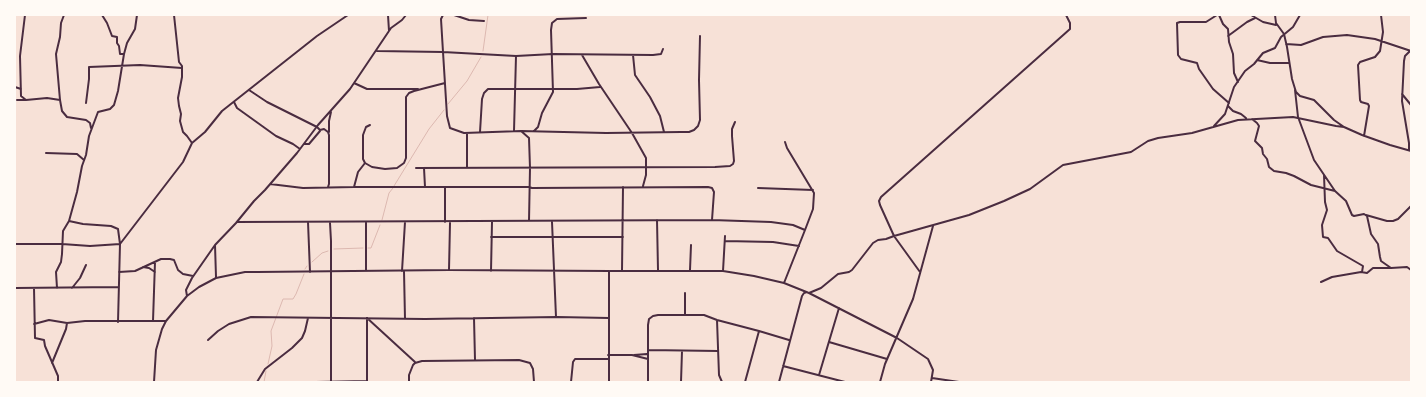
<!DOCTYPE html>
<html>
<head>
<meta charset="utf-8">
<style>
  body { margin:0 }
  #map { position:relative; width:1426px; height:397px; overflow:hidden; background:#f7e1d7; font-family:Montserrat,sans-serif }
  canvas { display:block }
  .frame { position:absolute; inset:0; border:16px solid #fffaf5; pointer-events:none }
</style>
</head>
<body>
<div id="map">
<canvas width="1426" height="397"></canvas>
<div class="frame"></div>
</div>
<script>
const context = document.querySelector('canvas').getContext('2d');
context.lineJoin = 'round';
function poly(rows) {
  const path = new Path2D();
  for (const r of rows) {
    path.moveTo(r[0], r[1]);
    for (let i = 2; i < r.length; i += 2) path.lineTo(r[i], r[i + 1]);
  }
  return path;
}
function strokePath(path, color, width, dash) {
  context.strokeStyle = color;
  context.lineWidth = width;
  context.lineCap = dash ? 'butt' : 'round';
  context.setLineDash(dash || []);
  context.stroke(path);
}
const stream = poly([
  [483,51,488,15],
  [448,104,467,81,481,57],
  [394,186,429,129,444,110],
  [382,220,389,193,393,188],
  [368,248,371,248,380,225],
  [334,249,363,248],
  [312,262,322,253,328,251],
  [305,269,307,266],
  [268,364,272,346,271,331,283,299,293,299,296,294,304,274],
  [264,382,266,371]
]);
const minor = poly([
  [25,15,20,56,21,96,26,100,47,98,60,100],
  [64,15,61,23,60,37,56,54,60,100,62,111,67,117,86,120,90,123,91,128],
  [102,15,107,23,112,36,117,37,117,43,119,46,120,54,123,54],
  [388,15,389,31],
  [443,15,441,19,443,52,516,56,553,54,653,55,661,54,663,49],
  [454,15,469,20,484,21],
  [1217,15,1206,22,1180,22,1177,23,1178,55,1181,59,1197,63,1199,69,1213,89,1229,103],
  [1219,15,1223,24,1228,29,1229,42,1233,54,1234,73,1238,82],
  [1251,15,1263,22,1276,25],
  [1275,15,1276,23,1284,34,1287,47,1292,79,1296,92,1300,96,1314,100,1334,120,1344,127],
  [1228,36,1247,22,1255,18],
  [1286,44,1301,45,1323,37,1347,35,1375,39,1411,51],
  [377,51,443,52,447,116,450,128,464,133,521,131,529,138,530,168,529,221],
  [582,55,599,84,632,133,646,158,646,175,643,186],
  [633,55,635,75,650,97,660,116,664,132],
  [1257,60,1270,63,1289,63],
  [354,83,367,89,418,89],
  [15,87,21,89],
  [249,90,267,102,317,127,320,130,324,129,328,132,329,135,329,184,328,187],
  [1295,90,1298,117,1314,160,1335,191,1346,201,1352,215,1354,216,1364,214,1367,216,1371,234,1378,244,1380,257,1381,261,1391,268,1407,267,1411,270],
  [1402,94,1411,105],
  [17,100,25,100],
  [234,102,237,108,276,136,293,144,300,149],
  [86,103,89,79,89,67,140,65,182,68],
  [1228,106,1233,111,1241,114,1246,118],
  [1252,119,1257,123,1259,126,1255,141,1262,148,1263,154,1267,159,1269,167,1274,171,1286,173,1294,176,1311,185,1335,191],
  [1214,126,1225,114,1234,87,1245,71,1254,64,1263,53,1275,48,1281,37,1293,27,1300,15],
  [514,131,516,56],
  [521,131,606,133,681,132,689,132,694,130,698,126,700,120,699,80,700,36],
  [534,131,538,127,542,113,553,92,551,30,552,23,557,19,586,18],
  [329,132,329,121,331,112],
  [480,132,482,99,484,93,488,89,577,89,600,87],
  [1364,136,1369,106,1368,104,1361,102,1360,100,1358,65,1360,62,1375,57,1380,51,1383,32,1381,15],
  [785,142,787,148,814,193,813,209,805,230],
  [192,143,205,132,222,111,317,36,348,15],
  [304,144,309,144,320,131],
  [1409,150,1409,143,1402,101,1404,61,1405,56,1410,51],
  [46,153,77,154,84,160],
  [365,163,363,159,363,135,366,127,370,125],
  [416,168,715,167,730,166,733,164,734,161,732,136,732,129,735,122],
  [424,168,425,187],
  [467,168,467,133],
  [1324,175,1325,202,1327,210,1322,225,1323,237,1328,238,1337,251,1363,266,1362,272],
  [270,184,303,188,354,187,529,187,532,188,708,187,712,188,714,192,712,220],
  [354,187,358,172,365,163,372,167,385,169,397,168,404,163,406,158,406,97,409,93,414,91,445,83],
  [445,187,445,222],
  [758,188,813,190],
  [1366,215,1387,221,1393,221,1398,219,1411,206],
  [657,220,658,270],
  [69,221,83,224,111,226,118,229,120,244,118,322],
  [237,222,712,220,771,222,793,225,805,230,784,283],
  [308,222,310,272],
  [366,222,366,271],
  [552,222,556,317],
  [330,223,331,241,331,382],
  [491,237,623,237],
  [725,241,773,242,799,246],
  [15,244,62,244,90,246,120,244,183,162,192,143,187,136,183,132,180,121,181,114,179,106,178,98,182,77,182,66,179,62,174,15],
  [215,245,216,277],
  [143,267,149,268,155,272],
  [449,270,450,223],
  [690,270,691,245],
  [402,271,405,222],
  [404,271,405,319],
  [491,271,492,222],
  [610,271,723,271,754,276,784,283,809,293,897,338,928,359,933,370,931,382],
  [622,271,623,187],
  [723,271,725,236],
  [119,272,135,271,161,259,170,259,174,260,178,270,183,274,193,276],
  [920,272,894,236,880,205,879,201,881,197,1070,29,1070,23,1066,15],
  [1321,282,1332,277,1361,272,1367,273,1373,268,1391,268],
  [15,288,118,287],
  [34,288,35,338,44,340,45,346,58,376,58,382],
  [57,288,56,272,61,262,62,254,63,231,69,221,77,192,82,166,86,155,89,136,98,112,110,109,114,105,118,91,124,54,127,43,135,29,137,15],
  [72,288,80,278,86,265],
  [809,293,821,288,838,274,849,272,852,270,873,243,878,240,886,239,894,236,969,215,1004,201,1030,189,1063,165,1131,152,1148,141,1158,138,1192,133,1238,120,1293,117,1336,126,1344,127,1362,135,1390,145,1411,151],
  [187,296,186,290,192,278,215,245,236,223,254,201,265,190,297,153,318,125,350,89,391,28,402,20,406,15],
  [685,315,685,293],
  [367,318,415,362],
  [474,318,475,360],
  [717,320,719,375,722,382],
  [153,321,155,262],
  [34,324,49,320,67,323,85,321,166,321],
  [208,340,218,331,229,324,251,317,425,319,557,317,609,318],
  [829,342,887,359],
  [648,350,718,351],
  [608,355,632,355,648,359],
  [634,355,647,354],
  [52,363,66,329,67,323],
  [783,366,845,382],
  [819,375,839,308],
  [932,378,959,382],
  [154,382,156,350,162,329,166,321,187,296,199,287,216,278,245,272,257,272,449,270,609,271,609,382],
  [257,382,265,369,292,348,302,338,305,331,308,318],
  [316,382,367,381],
  [367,382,367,318],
  [409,382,409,375,413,365,415,363,422,361,519,360,530,363,533,369,534,382],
  [571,382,573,362,575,359,608,359],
  [648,382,648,325,649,319,653,316,658,315,704,315,717,320,759,331],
  [681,382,682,351],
  [745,382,759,331,789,340],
  [779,382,802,296,804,293,807,292],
  [880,382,885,364,913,299,933,226]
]);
strokePath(stream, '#dcb8b0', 1);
strokePath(minor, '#4a2c40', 2);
</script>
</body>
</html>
